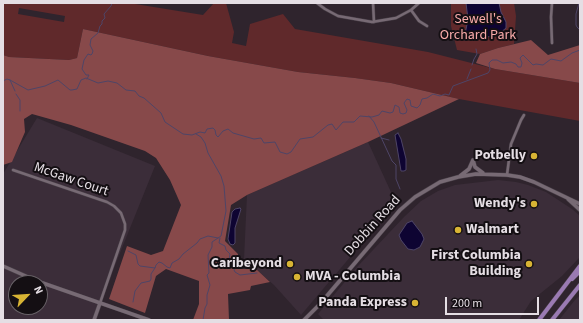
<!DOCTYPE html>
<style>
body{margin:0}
#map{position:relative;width:583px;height:323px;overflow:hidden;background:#2f242d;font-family:"Source Sans 3",sans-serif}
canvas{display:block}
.frame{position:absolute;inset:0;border:4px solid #e5dee4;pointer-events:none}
.north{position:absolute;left:8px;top:275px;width:40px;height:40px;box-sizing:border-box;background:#140f13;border:1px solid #686267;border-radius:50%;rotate:65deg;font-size:11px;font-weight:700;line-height:16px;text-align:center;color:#e5dee4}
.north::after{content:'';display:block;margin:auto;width:14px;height:18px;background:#d8b434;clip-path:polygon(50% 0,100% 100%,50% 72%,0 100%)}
.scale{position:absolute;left:445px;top:297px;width:94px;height:18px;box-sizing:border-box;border:2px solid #e5dee4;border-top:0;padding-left:5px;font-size:12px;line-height:14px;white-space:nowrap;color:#e5dee4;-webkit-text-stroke:3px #140f13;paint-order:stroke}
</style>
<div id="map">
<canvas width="583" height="323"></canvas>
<div class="frame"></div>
<div class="north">N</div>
<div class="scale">200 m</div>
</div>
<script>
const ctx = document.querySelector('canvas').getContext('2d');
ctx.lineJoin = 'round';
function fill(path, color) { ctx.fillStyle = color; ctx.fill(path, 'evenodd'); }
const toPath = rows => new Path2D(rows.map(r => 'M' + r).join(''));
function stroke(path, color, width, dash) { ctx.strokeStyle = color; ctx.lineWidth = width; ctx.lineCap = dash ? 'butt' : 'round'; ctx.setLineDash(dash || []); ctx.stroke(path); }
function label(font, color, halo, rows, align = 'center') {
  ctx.font = font + ' "Source Sans 3",sans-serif'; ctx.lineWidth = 4; ctx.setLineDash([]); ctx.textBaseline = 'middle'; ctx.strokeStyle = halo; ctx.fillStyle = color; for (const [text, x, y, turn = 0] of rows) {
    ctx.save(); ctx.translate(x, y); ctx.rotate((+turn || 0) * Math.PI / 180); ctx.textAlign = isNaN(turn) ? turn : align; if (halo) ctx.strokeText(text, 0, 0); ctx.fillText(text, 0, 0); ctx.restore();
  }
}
fill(toPath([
 [37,118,155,166,93,320,3,320,3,174],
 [16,283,40,283,40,307,16,307],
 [368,142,396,203,301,315,274,285,244,259,247,195],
 [498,180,516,182,528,185,546,192,572,209,580,216,579,258,562,276,531,301,519,320,324,320,318,314,358,266,404,217,421,201,438,191,455,185],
 [580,295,580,320,559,320,575,300]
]), '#3b2d39');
fill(toPath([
 [3,3,129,3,203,15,214,3,226,3,234,32,232,43,246,46,250,24,283,14,295,29,428,52,495,69,580,83,580,121,459,99,391,83,355,78,298,72,208,56,83,29,77,58,69,60,9,57,3,55],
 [19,8,65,16,64,22,18,14],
 [451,3,514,3,516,16,514,44,498,48,480,54,457,50,451,26]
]), '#60292b');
fill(toPath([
 [83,29,208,56,298,72,355,78,391,83,459,99,368,142,247,195,231,205,225,241,238,254,239,269,256,269,270,282,251,286,250,290,228,294,229,320,193,320,199,304,199,281,166,269,156,276,145,313,109,299,127,246,151,255,163,251,181,205,170,180,156,158,145,151,71,125,32,114,24,119,25,132,12,162,3,165,3,55,9,57,69,60,77,58],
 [531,40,548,55,580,45,580,83,495,69,476,63,480,54,498,48]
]), '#87494a');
const water = toPath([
 [466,3,499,3,501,12,506,22,506,28,499,34,493,36,464,40,468,19,466,3],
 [398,133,401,139,406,159,406,170,404,171,401,171,395,135,398,133],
 [240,208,241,209,235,228,235,243,233,245,230,244,228,239,232,212,235,209,240,208],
 [412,221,422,234,424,239,420,247,414,250,408,249,401,240,399,235,407,223,412,221]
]);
fill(water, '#0e0432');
stroke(water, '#4e4567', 1);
stroke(toPath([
 [579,3,576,14,576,25,577,27,580,30],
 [472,65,474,59,477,54,476,49],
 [87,79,89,75,86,75,82,69,84,60,88,54,91,55,92,54,93,51,90,45,91,39,98,33,100,26,102,24,102,21,105,18,104,14,111,6,112,3],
 [467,79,471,69],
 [10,80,15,91],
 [3,81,7,79,10,80,28,90,45,86,58,80,70,90,72,90,77,89,81,80,86,78,98,83,108,81,117,83,126,90,135,91,139,96,144,98,161,113,165,122,183,134,192,135,200,132,205,133,207,129,213,128,215,130,216,135,218,137,223,131,228,129,233,133,254,139,261,138,264,143,275,142,280,152,287,154,291,152,300,139,313,137,328,125,332,124,336,130,343,122,354,122,360,116,372,117,379,115,382,111,390,113,393,112,395,105,399,107,400,113,403,114,406,113,407,110,404,103,407,99,410,100,411,106,417,108,420,105,422,99,427,98,433,94,440,96,445,94,449,95,453,86,488,73,490,70,489,63,492,60,497,60,503,63,511,62,516,64,518,67,521,67,522,63,520,58,523,55,533,65,536,64,543,65,551,59,561,61,572,53,580,50],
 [16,94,20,100,20,111],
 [369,116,374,122,392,161,396,165,396,179,400,189],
 [196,134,201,137,205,143,208,153,221,176,224,186,226,211,221,236,212,242,212,247,208,255,209,273,207,275,210,285,207,295,207,304,205,308,203,320],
 [381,138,389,140],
 [220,238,219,243,225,246,226,250,230,254,229,260,235,268,234,270,235,272,240,275,257,273],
 [128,251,136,255,138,264,140,266,155,268,156,265,159,262,162,263,167,267,170,268,172,263,179,259,183,254,197,243,200,239,208,236,218,238],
 [133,302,135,291,141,283,150,281,151,279,151,274,155,268]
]), '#4e4567', 1);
const street = toPath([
 [317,3,325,9,338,16,372,22,396,18,411,10,419,3],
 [373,3,374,22],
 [411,10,419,21,427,26],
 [552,43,551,17,552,3],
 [13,170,107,202,114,206,121,213,125,224,125,230,100,303],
 [507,175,511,144,521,120,524,115]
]);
const secondary = toPath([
 [473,160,475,167,483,173],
 [460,176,469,169,473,160],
 [568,199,580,210],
 [3,266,37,281,149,320],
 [94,320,100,303],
 [304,320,320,304,400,210,415,197,440,182,458,177,476,174,507,175,520,177,534,182,580,204]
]);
const primary = toPath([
 [572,279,580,271],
 [539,320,580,266],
 [552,320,580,285]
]);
stroke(street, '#483f47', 3.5);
stroke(secondary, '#483f47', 4.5);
stroke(primary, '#483f47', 5);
stroke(street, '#776a74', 2.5);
stroke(secondary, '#776a74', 3.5);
stroke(primary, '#9a7ab2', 4);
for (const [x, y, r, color] of [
 [534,156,4,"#d8b434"],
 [534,204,4,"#d8b434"],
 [458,230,4,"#d8b434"],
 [290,264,4,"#d8b434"],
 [529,264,4,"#d8b434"],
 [297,277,4,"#d8b434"],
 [415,303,4,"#d8b434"]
]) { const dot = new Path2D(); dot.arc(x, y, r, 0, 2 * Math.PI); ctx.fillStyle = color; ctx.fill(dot); stroke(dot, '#140f13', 1.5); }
label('14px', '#f8aaa9', '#140f13', [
 ["Sewell's",478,20],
 ["Orchard Park",478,36]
]);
label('bold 14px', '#e5dee4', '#140f13', [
 ["Potbelly",526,156],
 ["Wendy's",526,204],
 ["Walmart",466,230,"left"],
 ["First Columbia",521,256],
 ["Building",521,272],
 ["Caribeyond",282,264],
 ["MVA - Columbia",305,277,"left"],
 ["Panda Express",407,303]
], 'right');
label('14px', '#e5dee4', '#140f13', [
 ["McGaw Court",71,180,19],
 ["Dobbin Road",373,226,-48]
]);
</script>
